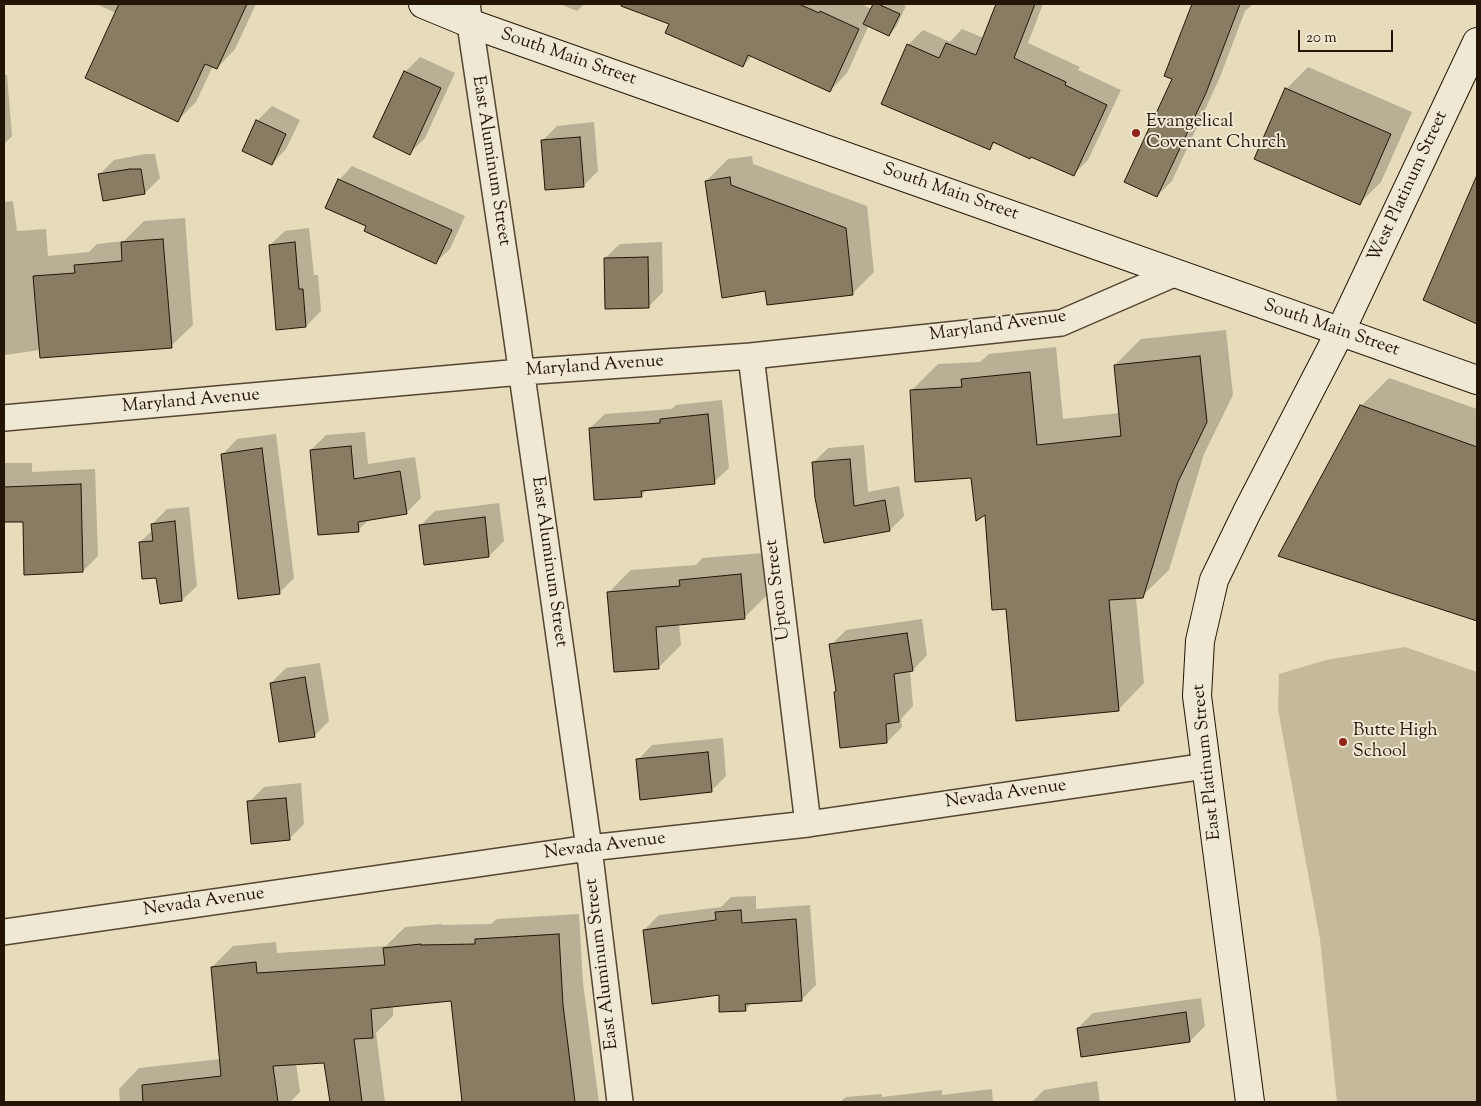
<!DOCTYPE html>
<style>
body{margin:0}
#map{position:relative;width:1481px;height:1106px;overflow:hidden;background:#e6dbba;font-family:"Sorts Mill Goudy",serif}
canvas{display:block}
.frame{position:absolute;inset:0;border:5px solid #231505;pointer-events:none}
.scale{position:absolute;left:1298px;top:30px;width:95px;height:22px;box-sizing:border-box;border:2px solid #231505;border-top:0;padding-left:6px;font-size:15px;line-height:18px;white-space:nowrap;color:#231505;-webkit-text-stroke:4px #efe8d2;paint-order:stroke}
</style>
<div id="map">
<canvas width="1481" height="1106"></canvas>
<div class="frame"></div>
<div class="scale">20 m</div>
</div>
<script>
const ctx = document.querySelector('canvas').getContext('2d');
ctx.lineJoin = 'round';
function fill(path, color) { ctx.fillStyle = color; ctx.fill(path, 'evenodd'); }
const toPath = rows => new Path2D(rows.map(r => 'M' + r).join(''));
function stroke(path, color, width, dash) { ctx.strokeStyle = color; ctx.lineWidth = width; ctx.lineCap = dash ? 'butt' : 'round'; ctx.setLineDash(dash || []); ctx.stroke(path); }
function label(font, color, halo, rows, align = 'center') {
  ctx.font = font + ' "Sorts Mill Goudy",serif'; ctx.lineWidth = 4; ctx.setLineDash([]); ctx.textBaseline = 'middle'; ctx.strokeStyle = halo; ctx.fillStyle = color; for (const [text, x, y, turn = 0] of rows) {
    ctx.save(); ctx.translate(x, y); ctx.rotate((+turn || 0) * Math.PI / 180); ctx.textAlign = isNaN(turn) ? turn : align; if (halo) ctx.strokeText(text, 0, 0); ctx.fillText(text, 0, 0); ctx.restore();
  }
}
fill(toPath([
 [1405,647,1477,672,1477,1102,1337,1102,1320,939,1278,709,1279,674,1326,660]
]), '#c5b99b');
fill(toPath([
 [96,4,256,4,235,49,217,68,213,66,196,102,178,120,116,13],
 [560,4,584,4,577,11],
 [620,4,861,4,872,9,874,4,900,4,906,6,896,27,889,35,869,25,847,73,830,91,752,56,742,66,670,24],
 [997,4,1043,4,1028,43,1080,67,1078,70,1121,90,1088,160,1073,175,1032,155,996,142,989,148,908,45,923,30,950,42,962,29,984,38],
 [1194,4,1253,4,1245,11,1220,77,1172,181,1157,196,1174,79,1166,76],
 [420,57,455,73,425,138,410,153,405,72],
 [1308,67,1412,112,1381,182,1359,204,1286,89],
 [4,75,7,75,12,136,4,144],
 [272,106,300,120,286,149,272,164,257,121],
 [594,122,598,171,583,186,542,141,557,126],
 [146,154,155,154,160,178,145,193,99,175,114,160],
 [752,156,753,164,867,206,874,272,852,294,767,290,706,181,728,159],
 [352,166,465,216,450,249,436,262,368,226,339,180],
 [1477,196,1477,323,1424,300,1464,209],
 [13,201,17,231,46,229,48,256,89,252,97,244,124,241,144,221,185,218,193,325,171,346,40,350,4,355,4,202],
 [309,228,314,275,318,275,321,311,306,326,270,245,285,231],
 [662,242,663,292,649,306,605,258,620,244],
 [1226,330,1233,395,1204,454,1169,570,1142,596,1136,598,1144,683,1118,710,1008,607,986,513,972,477,912,390,938,364,980,362,989,354,1056,347,1063,419,1120,413,1115,365,1141,339],
 [1389,378,1477,409,1477,620,1280,556,1361,406],
 [722,400,729,468,714,482,648,489,641,496,590,428,605,414,672,409,676,405],
 [365,432,368,464,415,457,421,498,407,512,370,519,358,530,311,450,326,435],
 [276,434,294,578,279,593,223,454,237,439],
 [864,445,868,492,899,486,904,516,890,530,825,542,813,463,828,448],
 [4,463,32,463,32,472,95,469,98,556,83,571,24,521,4,521],
 [499,503,504,541,489,556,421,525,435,511],
 [189,507,197,586,182,600,157,577,140,542,153,530,152,524,167,509],
 [763,553,766,596,744,618,679,624,681,645,659,667,609,592,631,570,696,565,702,558],
 [922,619,927,655,913,670,910,671,913,706,901,719,902,727,887,742,837,690,831,645,846,630],
 [320,663,329,721,314,736,271,683,286,668],
 [723,738,726,776,711,791,638,760,652,745],
 [301,783,304,824,289,839,249,802,264,787],
 [756,896,756,909,810,905,816,985,801,1000,752,1003,745,1010,720,994,644,930,659,915,721,907,731,897],
 [579,914,583,983,599,1102,547,1102,545,1074,452,999,393,1005,393,1016,376,1033,385,1102,331,1102,325,1061,296,1063,300,1092,290,1102,120,1102,119,1089,139,1068,221,1059,212,967,233,946,276,942,277,953,386,946,405,927,441,924,442,925,491,924,497,919],
 [1201,998,1205,1026,1190,1041,1082,1056,1078,1028,1093,1013],
 [1097,1081,1100,1102,1032,1102,1044,1090],
 [992,1089,993,1102,840,1102,846,1097,882,1094,882,1097,942,1090,942,1095]
]), '#0003');
const building = toPath([
 [119,4,247,4,217,69,205,64,178,122,85,78,119,4],
 [621,4,799,4,819,13,820,11,859,29,830,92,748,55,743,67,665,33,669,24,621,6,621,4],
 [873,4,878,4,900,14,889,36,863,24,873,4],
 [996,4,1035,4,1014,58,1066,82,1065,85,1107,105,1074,176,1031,157,1030,159,993,142,990,150,881,104,907,44,939,58,946,43,976,55,996,4],
 [1192,4,1240,4,1206,93,1157,197,1124,182,1172,79,1164,76,1192,4],
 [404,71,441,88,410,155,373,137,404,71],
 [1285,88,1391,134,1360,205,1254,159,1285,88],
 [256,120,286,134,272,165,242,151,256,120],
 [580,137,584,187,545,190,541,140,580,137],
 [130,169,141,169,145,194,103,201,98,174,130,169],
 [1477,175,1477,324,1423,300,1477,175],
 [730,177,731,185,846,228,853,295,767,305,765,291,722,298,705,181,730,177],
 [338,179,452,230,436,264,364,231,366,226,325,208,338,179],
 [163,239,172,348,40,358,33,276,75,273,74,265,122,261,121,242,163,239],
 [295,242,299,289,303,289,306,327,276,330,269,245,295,242],
 [648,257,649,308,605,309,604,258,648,257],
 [1200,356,1207,422,1178,482,1143,598,1109,600,1119,711,1016,721,1006,609,992,610,985,515,976,521,971,478,915,482,910,390,962,387,961,379,1030,372,1037,445,1121,436,1114,365,1200,356],
 [1360,405,1477,447,1477,621,1278,556,1360,405],
 [708,414,715,484,641,491,642,497,594,500,589,428,660,423,660,419,708,414],
 [351,446,354,479,400,471,407,514,358,522,359,532,318,535,310,450,351,446],
 [262,448,280,594,238,599,221,454,262,448],
 [850,459,854,506,885,500,890,531,824,543,815,498,812,462,850,459],
 [81,484,83,572,24,575,23,522,4,522,4,487,81,484],
 [485,517,489,557,424,565,419,525,485,517],
 [175,521,182,601,160,604,156,578,142,579,139,542,153,541,151,524,175,521],
 [741,574,745,619,656,627,659,669,614,672,607,592,680,586,679,580,741,574],
 [907,633,913,671,894,674,899,722,886,724,887,743,840,748,834,692,836,691,829,644,907,633],
 [305,677,315,737,279,742,270,683,305,677],
 [708,752,712,792,640,800,636,759,708,752],
 [286,798,290,840,251,844,247,801,286,798],
 [741,910,742,923,796,919,802,1001,745,1004,746,1011,719,1012,719,995,652,1004,643,930,716,920,715,912,741,910],
 [559,934,563,1005,575,1102,462,1102,451,1001,371,1009,373,1038,354,1039,362,1102,330,1102,324,1063,273,1066,278,1102,143,1102,142,1085,221,1076,211,967,256,962,257,973,385,965,383,948,421,944,421,945,475,944,475,939,559,934],
 [1186,1012,1190,1042,1081,1057,1077,1028,1186,1012]
]);
fill(building, '#887c63');
stroke(building, '#231505', 1);
const street = toPath([
 [467,4,513,312,589,848,620,1102],
 [751,356,808,824],
 [4,418,521,372,751,356,1061,323,1176,273],
 [4,932,589,848,808,824,1206,766]
]);
const secondary = toPath([
 [423,4,469,23,1477,380],
 [1250,1102,1197,696,1200,641,1214,580,1247,512,1340,332,1477,42]
]);
stroke(street, '#544632', 28);
stroke(secondary, '#231505', 30);
stroke(street, '#efe8d2', 25);
stroke(secondary, '#efe8d2', 28);
for (const [x, y, r, color] of [
 [1136,133,5,"#8f2418"],
 [1343,742,5,"#8f2418"]
]) { const dot = new Path2D(); dot.arc(x, y, r, 0, 2 * Math.PI); ctx.fillStyle = color; ctx.fill(dot); stroke(dot, '#efe8d2', 2); }
label('18px', '#231505', '#efe8d2', [
 ["South Main Street",568,58,19],
 ["East Aluminum Street",490,161,81],
 ["West Platinum Street",1409,187,-65],
 ["South Main Street",950,193,19],
 ["Maryland Avenue",998,327,-8],
 ["South Main Street",1331,329,19],
 ["Maryland Avenue",595,367,-4],
 ["Maryland Avenue",191,402,-5],
 ["East Aluminum Street",548,562,82],
 ["Upton Street",779,590,-97],
 ["East Platinum Street",1208,762,-96],
 ["Nevada Avenue",1006,795,-8],
 ["Nevada Avenue",605,847,-7],
 ["Nevada Avenue",204,903,-8],
 ["East Aluminum Street",603,964,-97]
]);
label('18px', '#231505', '#efe8d2', [
 ["Evangelical",1146,123],
 ["Covenant Church",1146,144],
 ["Butte High",1353,732],
 ["School",1353,753]
], 'left');
</script>
